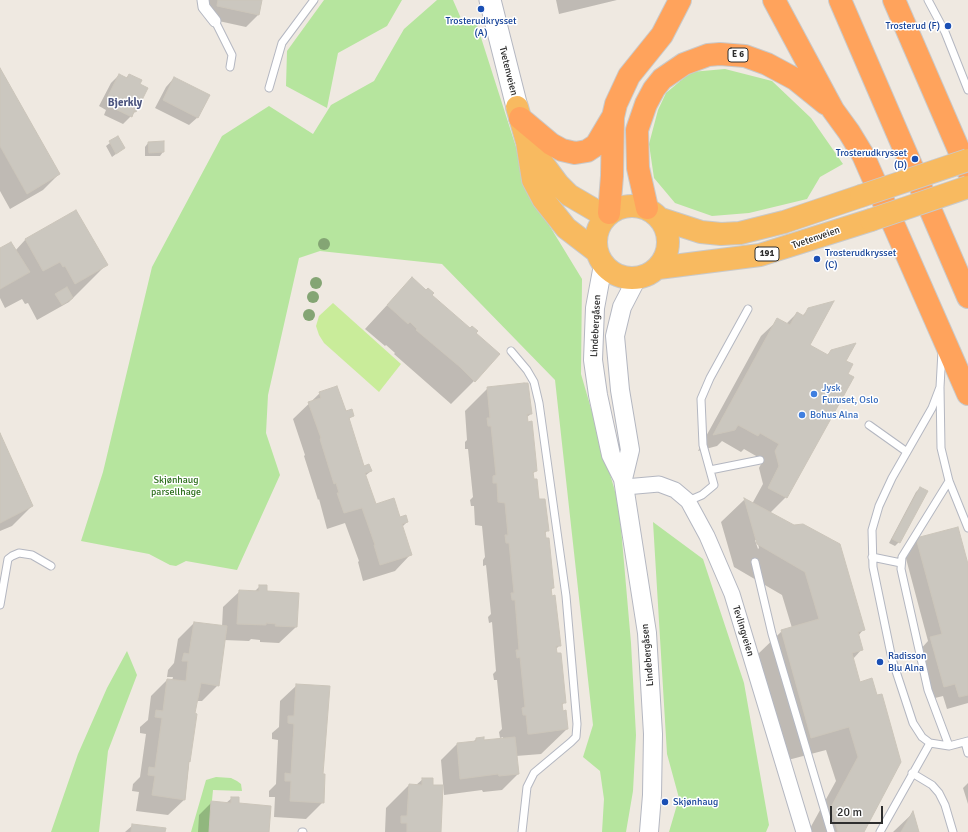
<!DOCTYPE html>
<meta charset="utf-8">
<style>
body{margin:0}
#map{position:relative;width:968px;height:832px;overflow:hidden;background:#efe9e1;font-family:Signika,sans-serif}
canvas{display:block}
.scale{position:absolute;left:830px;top:806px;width:53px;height:18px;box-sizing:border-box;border:2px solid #2e2e2e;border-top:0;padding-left:5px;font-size:12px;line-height:14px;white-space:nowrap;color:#2e2e2e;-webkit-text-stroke:3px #fff;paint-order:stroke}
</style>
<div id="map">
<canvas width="968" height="832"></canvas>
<div class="scale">20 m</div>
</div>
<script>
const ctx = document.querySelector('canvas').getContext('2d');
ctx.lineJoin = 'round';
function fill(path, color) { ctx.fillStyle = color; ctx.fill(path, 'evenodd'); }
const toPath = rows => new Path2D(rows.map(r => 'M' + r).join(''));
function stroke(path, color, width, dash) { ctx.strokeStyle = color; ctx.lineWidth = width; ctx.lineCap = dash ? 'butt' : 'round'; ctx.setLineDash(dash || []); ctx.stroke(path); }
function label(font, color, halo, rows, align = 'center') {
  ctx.font = font + ' Signika,sans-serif'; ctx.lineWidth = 3; ctx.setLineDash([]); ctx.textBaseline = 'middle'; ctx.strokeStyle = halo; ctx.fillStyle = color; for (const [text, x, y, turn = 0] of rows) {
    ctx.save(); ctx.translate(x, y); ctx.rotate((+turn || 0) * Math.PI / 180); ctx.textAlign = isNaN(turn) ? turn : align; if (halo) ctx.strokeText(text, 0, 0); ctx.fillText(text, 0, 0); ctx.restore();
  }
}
fill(toPath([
 [324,0,402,0,387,26,338,53,327,108,286,86,287,51],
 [437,0,453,0,463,23,477,25,532,197,582,279,581,374,619,505,631,643,636,735,633,791,626,832,602,832,604,799,600,771,583,757,593,725,555,380,442,264,320,251,299,258,268,395,266,433,280,475,237,570,186,561,176,566,170,565,149,554,81,541,103,472,152,267,222,136,269,106,313,134,331,105,374,81,404,29],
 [725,69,772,81,811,118,843,164,820,177,807,199,749,213,712,216,675,203,654,178,649,144,658,110,666,93,691,72],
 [653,522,703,559,744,683,769,825,766,832,669,832,679,798,667,754],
 [127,651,137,675,108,751,99,832,51,832,78,754,107,688],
 [216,777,231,778,237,781,241,784,242,791,213,790,209,832,191,832,206,780]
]), '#b6e59e');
fill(toPath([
 [333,303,401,364,379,392,324,343,319,335,316,326,319,316]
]), '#c9ec9a');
fill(toPath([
 [209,0,261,0,258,15,246,27,205,18],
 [556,0,617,0,559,14],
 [0,70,59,174,43,190,10,209,0,191],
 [119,75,126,78,129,75,139,85,147,89,135,112,123,124,104,115,106,110,99,106,111,83],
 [174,78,198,117,189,125,155,108,166,87],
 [118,137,124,148,112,157,106,146],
 [148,143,163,152,160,156,145,156,145,147],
 [76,211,106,265,69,302,37,320,28,303,25,304,22,299,5,308,0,298,0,250,15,251,25,240],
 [412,278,474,333,474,381,451,404,394,354,395,353,386,345,385,346,365,329],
 [809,309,808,345,826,356,831,351,845,361,786,497,770,513,863,630,858,636,862,649,853,659,863,832,808,832,836,781,826,750,788,760,758,654,782,631,792,628,782,595,734,567,721,522,744,500,752,504,763,484,759,468,763,460,744,449,741,452,722,441,717,446,698,451,761,336,778,320,786,324,797,313,802,316],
 [755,540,757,540,759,548,758,549],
 [488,388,531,414,527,417,536,471,532,474,548,530,544,534,553,588,550,591,560,645,556,649,565,702,561,706,567,729,541,754,516,756,518,774,502,790,483,792,482,790,444,795,441,760,457,744,473,742,476,739,483,742,503,740,503,737,500,738,499,732,502,729,497,680,494,680,493,674,496,671,492,622,489,623,488,617,491,614,486,565,483,566,483,560,485,557,482,526,475,525,474,506,471,506,470,500,473,497,468,449,465,449,465,442,467,440,465,411],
 [320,393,353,415,348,420,363,467,371,471,365,476,375,505,407,522,402,527,411,554,395,571,363,581,358,562,359,561,345,523,327,529,319,499,318,500,304,456,305,455,293,419],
 [0,436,32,506,12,526,0,531],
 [920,488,899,542,895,546,889,543,916,492],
 [917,538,968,568,968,703,947,709,943,696,931,699,919,651,928,641,904,551],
 [260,586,296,627,279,643,260,642,260,640,251,639,249,641,224,640,218,685,202,701,196,701,185,799,168,815,136,811,139,792,132,791,133,784,140,777,146,734,140,733,140,727,148,720,151,696,167,680,172,681,173,677,167,677,168,670,174,663,178,639,194,623,222,627,223,607,240,591,254,592],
 [297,685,323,802,306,819,274,817,275,797,269,797,269,791,276,784,278,740,272,739,272,733,279,727,280,701],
 [423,779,439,832,385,832,386,808,409,785,416,785],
 [968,783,968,804,963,788],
 [232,798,238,804,268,832,198,832,199,815,212,802,226,803],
 [913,813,918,832,893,832],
 [133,825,164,832,125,832]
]), '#0003');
const building = toPath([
 [218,0,262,0,259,15,217,6,218,0],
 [0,68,60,174,27,194,0,146,0,68],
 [119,74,127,78,129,74,142,80,140,84,148,88,136,112,134,111,132,117,111,107,114,101,107,98,119,74],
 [174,77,210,95,198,118,163,100,174,77],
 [118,136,125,148,116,154,109,141,118,136],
 [164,141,164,152,149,153,148,142,164,141],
 [76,210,108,265,75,284,65,266,63,267,60,262,43,271,25,239,76,210],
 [11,242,30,272,0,289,0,248,11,242],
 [412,277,426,290,428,288,434,293,432,295,470,328,472,326,478,331,476,333,500,354,475,382,460,367,416,330,417,329,410,322,408,324,387,305,412,277],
 [67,287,73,298,62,305,55,294,67,287],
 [834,301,810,345,828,355,831,350,856,343,846,361,853,364,848,374,854,377,787,498,768,488,779,466,775,451,779,444,760,433,758,436,738,425,735,430,713,435,777,318,790,325,797,312,804,316,808,308,834,301],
 [524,383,528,383,532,414,527,414,528,422,532,421,536,460,537,471,533,472,534,479,537,479,539,499,545,499,549,531,545,531,546,538,549,538,554,588,551,588,552,596,555,595,561,646,556,646,557,653,561,653,566,703,562,703,563,711,566,710,568,729,531,734,528,734,526,715,523,715,522,708,525,707,520,657,517,658,516,650,519,650,515,600,512,600,511,593,514,593,509,543,506,543,505,535,508,535,505,503,498,502,497,483,493,483,493,476,496,475,491,426,488,426,487,418,490,418,487,387,524,383],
 [337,386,346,411,352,409,354,416,349,418,364,466,369,464,372,471,365,473,376,504,394,498,400,517,406,515,408,522,402,524,412,555,380,565,374,545,375,545,362,508,344,513,337,493,339,493,336,483,334,484,320,439,321,438,308,402,321,398,319,392,337,386],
 [0,433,33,506,0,523,0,433],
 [920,487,928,491,900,543,892,539,920,487],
 [744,498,794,525,803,524,840,544,865,630,858,632,863,650,852,653,860,682,872,678,877,695,882,694,901,762,864,832,838,832,831,807,858,757,849,727,811,738,781,630,819,619,805,572,757,544,744,498],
 [958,527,968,564,968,695,959,697,955,684,944,687,930,637,942,634,916,538,958,527],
 [259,585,267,585,267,591,299,593,297,627,275,626,276,624,266,623,266,625,237,624,239,590,259,591,259,585],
 [194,622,227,626,219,686,201,683,195,713,197,714,190,762,189,761,185,800,152,795,155,776,148,775,149,767,155,768,162,718,155,717,156,710,163,711,167,679,186,681,188,661,182,661,184,653,189,654,194,622],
 [296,684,330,686,323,774,325,774,324,803,290,801,291,781,285,781,285,773,291,774,294,724,288,723,288,716,294,716,296,684],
 [484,737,484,740,515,737,519,774,499,776,498,774,460,779,457,743,476,741,476,738,484,737],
 [422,778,433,778,433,785,443,785,441,832,407,832,407,823,401,823,401,816,407,816,409,784,422,785,422,778],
 [231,797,239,797,239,803,271,806,269,832,209,832,211,801,231,803,231,797],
 [913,811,919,832,901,832,913,811],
 [132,824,166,828,165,832,131,832,132,824]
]);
fill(building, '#cbc7bf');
stroke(building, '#cbc5ba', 1);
const service = toPath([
 [928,0,945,32,968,90],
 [215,21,232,55,230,67],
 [269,88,282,43,314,0],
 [511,351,527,370,534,382,539,403,566,596,577,724,576,737,571,742,534,773,527,787,522,832],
 [942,351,940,387,941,448,949,481,968,528],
 [940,387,932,408,892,478,879,506,872,530,873,567,892,659,913,723,922,737,930,743,949,746,968,741],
 [869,425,907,452],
 [710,470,760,460],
 [949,481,902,557,901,569,928,690,949,746],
 [688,501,702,495,714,485,703,445,701,399,710,378,748,309],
 [872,557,901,563],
 [755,562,772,634,831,832],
 [0,605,8,559,12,556,19,553,32,555,51,566],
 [965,742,968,753],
 [912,773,932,785,939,793,945,805,953,832],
 [302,832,303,832],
 [880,832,930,743]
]);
const pedestrian = toPath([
 [203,0,204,7,215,21]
]);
const minor = toPath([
 [625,487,659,484,675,490,688,501,707,536,732,594,804,832]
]);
const tertiary = toPath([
 [603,265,595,308,593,360,598,395,611,455,623,479,647,633,653,734,652,795,649,832],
 [623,479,630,450,620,390,615,336,622,307,637,278]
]);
const secondary = toPath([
 [490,0,517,107]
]);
const trunk = toPath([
 [517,107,527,142,533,180,543,199,566,228,596,251],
 [529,145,558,184,569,195,605,216],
 '596 242a36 36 0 1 1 72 0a36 36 0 1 1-72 0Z',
 [661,219,701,232,721,234,740,233,784,222,861,196],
 [658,268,760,255,871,220]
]);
const motorway = toPath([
 [774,0,833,110,849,132,863,155,968,394],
 [840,0,968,297],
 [894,0,968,171],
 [520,118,551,144,562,150,575,153,587,151,596,145,612,118],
 [647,208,638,168,637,130,646,104,654,89,662,79,684,64,708,55,720,54,745,56,767,64,795,79,826,104],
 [609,213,612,176,613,117,616,104,629,76,662,35,680,0]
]);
stroke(service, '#b4b7c1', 9);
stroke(pedestrian, '#b4b7c1', 13);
stroke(minor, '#b4b7c1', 17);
stroke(tertiary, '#b4b7c1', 20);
stroke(secondary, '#b4b7c1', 23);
stroke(trunk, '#c9c9c9', 24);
stroke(motorway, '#c9c9c9', 24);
stroke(service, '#fff', 7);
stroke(pedestrian, '#fff', 11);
stroke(minor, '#fff', 15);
stroke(tertiary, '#fff', 18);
stroke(secondary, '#fff', 21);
stroke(trunk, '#f8ba60', 22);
stroke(motorway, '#ffa35c', 22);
const trunkBridge = toPath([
 [861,196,968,160],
 [871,220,968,187]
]);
stroke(trunkBridge, '#c9c9c9', 24, []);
stroke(trunkBridge, '#f8ba60', 22);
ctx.fillStyle = '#84a574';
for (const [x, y] of [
 [324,244],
 [316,283],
 [313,297],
 [309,315]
]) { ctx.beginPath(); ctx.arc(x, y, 6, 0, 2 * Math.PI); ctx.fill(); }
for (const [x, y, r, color] of [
 [481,9,4,"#1a4fb4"],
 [948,26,4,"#1a4fb4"],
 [915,159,4,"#1a4fb4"],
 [817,259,4,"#1a4fb4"],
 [814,394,4,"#3f7fe0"],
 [802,415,4,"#3f7fe0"],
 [880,662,4,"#1a4fb4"],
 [665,802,4,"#1a4fb4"]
]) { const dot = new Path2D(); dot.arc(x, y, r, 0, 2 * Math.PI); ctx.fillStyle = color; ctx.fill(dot); stroke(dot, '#fff', 1.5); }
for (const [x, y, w] of [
 [738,55,20],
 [767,254,24]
]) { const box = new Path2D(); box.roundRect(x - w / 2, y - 7, w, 14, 3); ctx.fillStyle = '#fff'; ctx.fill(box); stroke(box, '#2e2e2e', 1); }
label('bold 9px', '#2e2e2e', null, [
 ["E 6",738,55],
 ["191",767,254]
]);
label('10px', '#164399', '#fff', [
 ["Trosterudkrysset",481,21,"center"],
 ["(A)",481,33,"center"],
 ["Trosterud (F)",940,26,"right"],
 ["Trosterudkrysset",907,153,"right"],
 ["(D)",907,165,"right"],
 ["Trosterudkrysset",825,253],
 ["(C)",825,265],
 ["Radisson",888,656],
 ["Blu Alna",888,668],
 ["Skjønhaug",673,802]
], 'left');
label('10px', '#2e2e2e', '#fff', [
 ["Tvetenveien",508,71,76],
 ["Tvetenveien",816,238,-19],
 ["Lindebergåsen",596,326,-87],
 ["Tevlingveien",743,631,73],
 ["Lindebergåsen",648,655,-95]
]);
label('10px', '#366cbe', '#fff', [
 ["Jysk",822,388],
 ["Furuset, Oslo",822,400],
 ["Bohus Alna",810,415]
], 'left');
label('10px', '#2c6e1b', '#fff', [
 ["Skjønhaug",176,480],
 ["parsellhage",176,492]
]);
label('bold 11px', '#4d5680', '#fff', [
 ["Bjerkly",125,103]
]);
</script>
